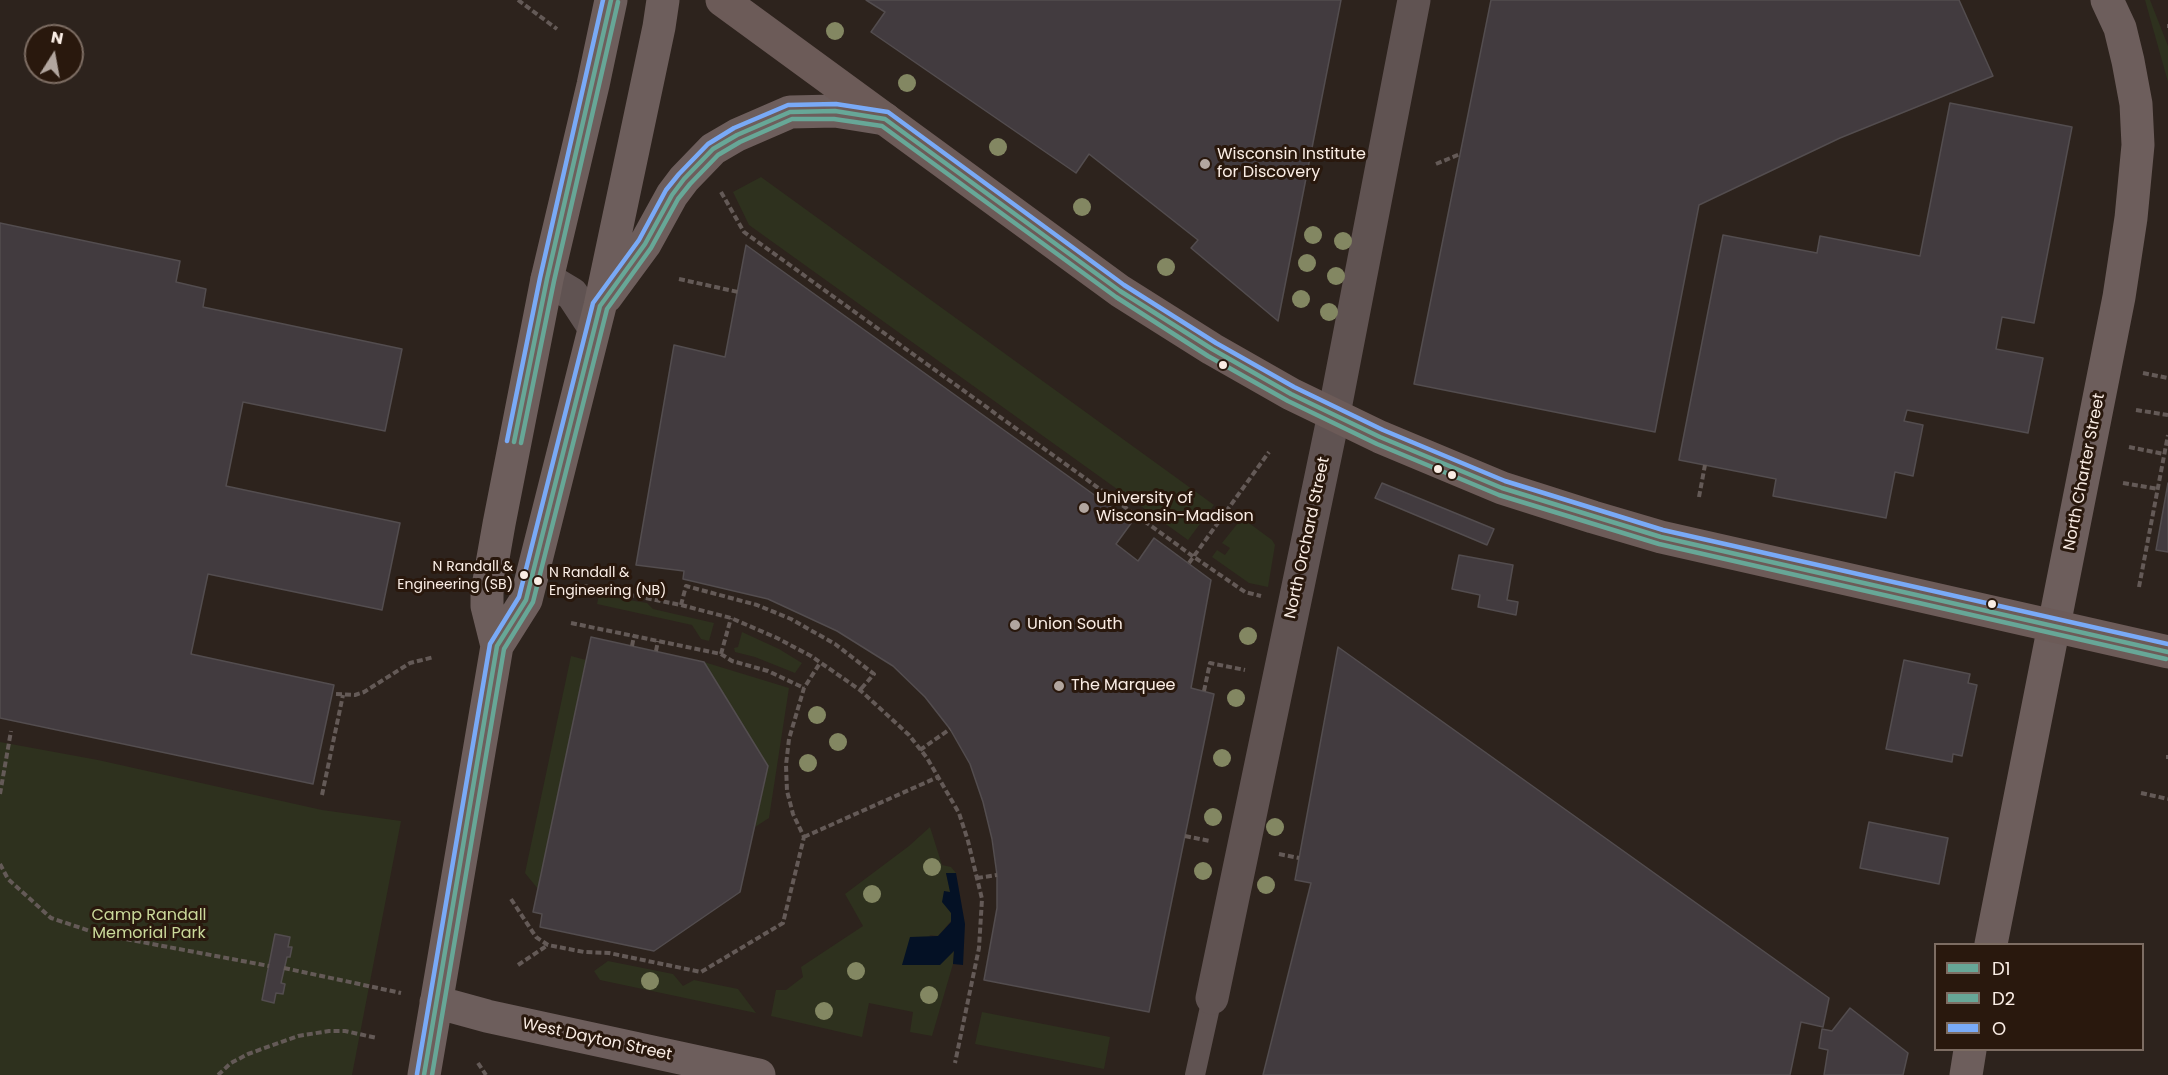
<!DOCTYPE html>
<style>
body{margin:0}
#map{position:relative;width:2168px;height:1075px;overflow:hidden;background:#2d231d;font-family:Poppins,sans-serif}
canvas{display:block}
.legend{position:absolute;left:1934px;top:943px;width:210px;height:108px;box-sizing:border-box;background:#29180d;border:2px solid #7d6d63;margin:0;padding:8px 10px;list-style:none;font-size:18px;color:#faede5}
.legend li{display:flex;align-items:center;gap:12px;height:30px}
.legend b{width:30px;border:2px solid #7d6d63}
.north{position:absolute;left:24px;top:24px;width:60px;height:60px;box-sizing:border-box;background:#29180d;border:2px solid #7d6d63;border-radius:50%;rotate:11deg;font-size:16px;font-weight:700;line-height:24px;text-align:center;color:#faede5}
.north::after{content:'';display:block;margin:auto;width:21px;height:27px;background:#b2a69f;clip-path:polygon(50% 0,100% 100%,50% 72%,0 100%)}
</style>
<div id="map">
<canvas width="2168" height="1075"></canvas>
<ul class="legend">
<li><b style="height:8px;background:#67a797"></b>D1</li>
<li><b style="height:8px;background:#67a797"></b>D2</li>
<li><b style="height:8px;background:#79aaf7"></b>O</li>
</ul>
<div class="north">N</div>
</div>
<script>
const ctx = document.querySelector('canvas').getContext('2d');
ctx.lineJoin = 'round';
function fill(path, color) { ctx.fillStyle = color; ctx.fill(path, 'evenodd'); }
const toPath = rows => new Path2D(rows.map(r => 'M' + r).join(''));
function stroke(path, color, width, dash) { ctx.strokeStyle = color; ctx.lineWidth = width; ctx.lineCap = dash ? 'butt' : 'round'; ctx.setLineDash(dash || []); ctx.stroke(path); }
function label(font, color, halo, rows, align = 'center') {
  ctx.font = font + ' Poppins,sans-serif'; ctx.lineWidth = 6; ctx.setLineDash([]); ctx.textBaseline = 'middle'; ctx.strokeStyle = halo; ctx.fillStyle = color; for (const [text, x, y, turn = 0] of rows) {
    ctx.save(); ctx.translate(x, y); ctx.rotate((+turn || 0) * Math.PI / 180); ctx.textAlign = isNaN(turn) ? turn : align; if (halo) ctx.strokeText(text, 0, 0); ctx.fillText(text, 0, 0); ctx.restore();
  }
}
fill(toPath([
 [2145,0,2150,0,2168,46,2168,82],
 [761,177,1214,505,1188,540,749,225,733,192],
 [1242,518,1272,540,1275,545,1268,587,1249,583,1212,557,1217,550,1225,555,1230,548,1222,543],
 [599,595,647,603,653,609,714,623,709,641,701,639,692,625,597,604],
 [742,632,779,649,802,663,795,673,755,657,735,652,734,648,738,647],
 [571,656,586,660,538,889,525,873],
 [704,662,789,688,769,818,755,827,768,766],
 [0,742,98,760,322,810,401,821,352,1075,0,1075],
 [930,827,942,865,951,867,956,873,946,874,951,892,944,895,951,913,951,921,938,936,929,935,954,950,953,964,932,1036,910,1032,913,1012,869,1003,862,1037,771,1016,776,990,786,990,803,977,801,967,863,926,845,894,909,846],
 [608,961,673,974,683,986,694,980,738,989,756,1013,600,980,594,971],
 [982,1012,1110,1037,1104,1069,975,1044]
]), '#2e311e');
fill(toPath([
 [946,873,956,873,965,924,963,965,953,964,954,951,940,965,902,965,910,937,938,936,951,922,951,913,942,902,944,891,950,892]
]), '#041125');
const building = toPath([
 [866,0,1341,0,1278,321,1191,248,1198,240,1089,154,1076,173,871,32,885,12,866,0],
 [1491,0,1959,0,1993,76,1840,138,1699,205,1655,432,1414,384,1491,0],
 [1950,103,2072,127,2034,323,2002,317,1996,349,2043,358,2028,433,1907,410,1904,421,1923,425,1913,476,1895,472,1886,518,1773,496,1776,479,1679,460,1723,235,1817,253,1820,236,1920,256,1950,103],
 [0,223,180,261,176,282,206,289,203,307,402,349,385,431,243,402,226,486,400,523,382,610,208,574,191,654,334,685,313,784,0,718,0,223],
 [746,245,1132,522,1116,544,1138,561,1154,538,1211,580,1191,688,1214,694,1149,1012,984,980,997,908,997,875,992,839,983,802,970,764,950,729,925,697,893,666,837,631,768,599,683,579,684,571,636,565,674,345,725,357,746,245],
 [1382,483,1494,529,1487,545,1375,498,1382,483],
 [2168,483,2168,552,2156,550,2168,483],
 [1459,555,1513,565,1507,600,1518,602,1516,615,1478,607,1480,595,1452,589,1459,555],
 [591,637,704,662,768,766,740,892,654,951,540,927,542,914,533,912,591,637],
 [1338,647,1829,998,1823,1027,1801,1022,1790,1075,1263,1075,1311,883,1295,880,1338,647],
 [1904,660,1970,674,1968,683,1977,685,1962,756,1953,754,1952,762,1886,749,1904,660],
 [1869,822,1948,838,1939,884,1860,868,1869,822],
 [275,934,290,937,288,947,292,947,290,957,287,957,281,983,285,984,283,994,276,993,274,1003,262,1000,275,934],
 [1850,1008,1908,1053,1903,1075,1824,1075,1828,1050,1819,1048,1822,1029,1832,1031,1850,1008]
]);
fill(building, '#423b3f');
stroke(building, '#534d4f', 1.5);
stroke(toPath([
 [518,0,557,29],
 [2167,26,2168,26],
 [1436,164,1460,154],
 [721,192,744,232,1194,557,1245,592,1261,596],
 [679,279,738,292],
 [2143,373,2168,378],
 [2136,410,2168,415],
 [2129,447,2164,454],
 [2123,483,2158,489],
 [1699,497,1705,465],
 [1189,563,1269,452],
 [584,586,681,605,731,618,777,638,811,656,860,690,909,735,927,758,959,813,968,841,982,899,979,948,955,1063],
 [2139,587,2168,435],
 [681,605,686,586,757,605,791,619,835,644,874,674,860,690],
 [571,623,721,654,732,661,768,671,804,688],
 [632,646,634,636],
 [656,651,658,641],
 [721,654,731,618],
 [1204,691,1210,663,1245,670],
 [336,694,355,695,364,692,410,663,434,657],
 [920,750,950,729],
 [2166,757,2168,757],
 [2141,793,2168,799],
 [0,794,11,731],
 [322,795,343,695],
 [1185,836,1210,841],
 [804,837,938,777],
 [1279,854,1299,858],
 [0,864,8,879,51,918,99,934,269,966],
 [977,878,997,875],
 [511,899,536,937,548,945,584,952,609,953,701,972,783,923,804,837,793,814,787,791,786,765,789,739,804,688,820,663],
 [518,965,548,945],
 [284,968,401,993],
 [478,1063,486,1075],
 [218,1075,231,1063,248,1054,298,1036,329,1031,345,1031,377,1038]
]), '#645a57', 4, [6, 3]);
stroke(toPath([
 [1195,1075,1212,998]
]), '#605352', 20);
stroke(toPath([
 [547,279,572,294,593,326],
 [1212,998,1334,414,1414,0]
]), '#605352', 33);
stroke(toPath([
 [606,297,645,244,672,195,684,179,713,149,737,135,790,112,835,111,885,119],
 [497,646,487,606,487,592,499,524,547,279,593,85,611,0],
 [1991,944,2119,297,2131,218,2138,145,2136,104,2128,61,2120,28,2107,0],
 [436,1002,487,1016,759,1075],
 [424,1075,497,646,526,600,600,306,659,27,663,0],
 [1966,1075,1970,1050]
]), '#6d5e5c', 33);
stroke(toPath([
 [722,0,1120,291,1212,349,1291,394,1380,437,1502,488,1593,517,1661,537,2168,652]
]), '#6c5b58', 33);
stroke(toPath([
 [514,442,547,279,611,0],
 [424,1075,497,646,526,600,600,306,645,244,672,195,684,179,713,149,737,135,790,112,835,111,885,119,1120,291,1212,349,1291,394,1380,437,1502,488,1661,537,2168,652]
]), '#67a797', 4.5);
stroke(toPath([
 [521,443,554,281,618,2],
 [432,1075,504,649,533,602,607,309,651,248,678,199,690,184,718,155,740,142,792,119,834,119,882,126,1116,297,1208,356,1288,401,1377,444,1499,495,1659,544,2166,659]
]), '#67a797', 4.5);
stroke(toPath([
 [507,441,540,278,603,0],
 [417,1074,490,644,519,597,593,303,639,240,666,190,679,174,708,144,734,128,788,105,836,104,888,112,1124,285,1216,343,1294,387,1383,430,1505,481,1663,530,2168,644]
]), '#79aaf7', 4.5);
ctx.fillStyle = '#838762';
for (const [x, y] of [
 [835,31],
 [907,83],
 [998,147],
 [1082,207],
 [1313,235],
 [1343,241],
 [1307,263],
 [1166,267],
 [1336,276],
 [1301,299],
 [1329,312],
 [1248,636],
 [1236,698],
 [817,715],
 [838,742],
 [1222,758],
 [808,763],
 [1213,817],
 [1275,827],
 [932,867],
 [1203,871],
 [1266,885],
 [872,894],
 [856,971],
 [650,981],
 [929,995],
 [824,1011]
]) { ctx.beginPath(); ctx.arc(x, y, 9, 0, 2 * Math.PI); ctx.fill(); }
for (const [x, y, r, color] of [
 [1205,164,6,"#b2a69f"],
 [1223,365,5,"#faede5"],
 [1438,469,5,"#faede5"],
 [1452,475,5,"#faede5"],
 [1084,508,6,"#b2a69f"],
 [524,575,5,"#faede5"],
 [538,581,5,"#faede5"],
 [1992,604,5,"#faede5"],
 [1015,625,6,"#b2a69f"],
 [1059,686,6,"#b2a69f"]
]) { const dot = new Path2D(); dot.arc(x, y, r, 0, 2 * Math.PI); ctx.fillStyle = color; ctx.fill(dot); stroke(dot, '#29180d', 2); }
label('14px', '#faede5', '#29180d', [
 ["N Randall &",513,567],
 ["Engineering (SB)",513,585],
 ["N Randall &",549,573,"left"],
 ["Engineering (NB)",549,591,"left"]
], 'right');
label('16px', '#faede5', '#29180d', [
 ["Wisconsin Institute",1217,155],
 ["for Discovery",1217,173],
 ["University of",1096,499],
 ["Wisconsin-Madison",1096,517],
 ["Union South",1027,625],
 ["The Marquee",1071,686]
], 'left');
label('16px', '#faede5', '#29180d', [
 ["North Charter Street",2085,472,-79],
 ["North Orchard Street",1308,538,-78],
 ["West Dayton Street",597,1040,12]
]);
label('16px', '#cad99a', '#29180d', [
 ["Camp Randall",149,916],
 ["Memorial Park",149,934]
]);
</script>
